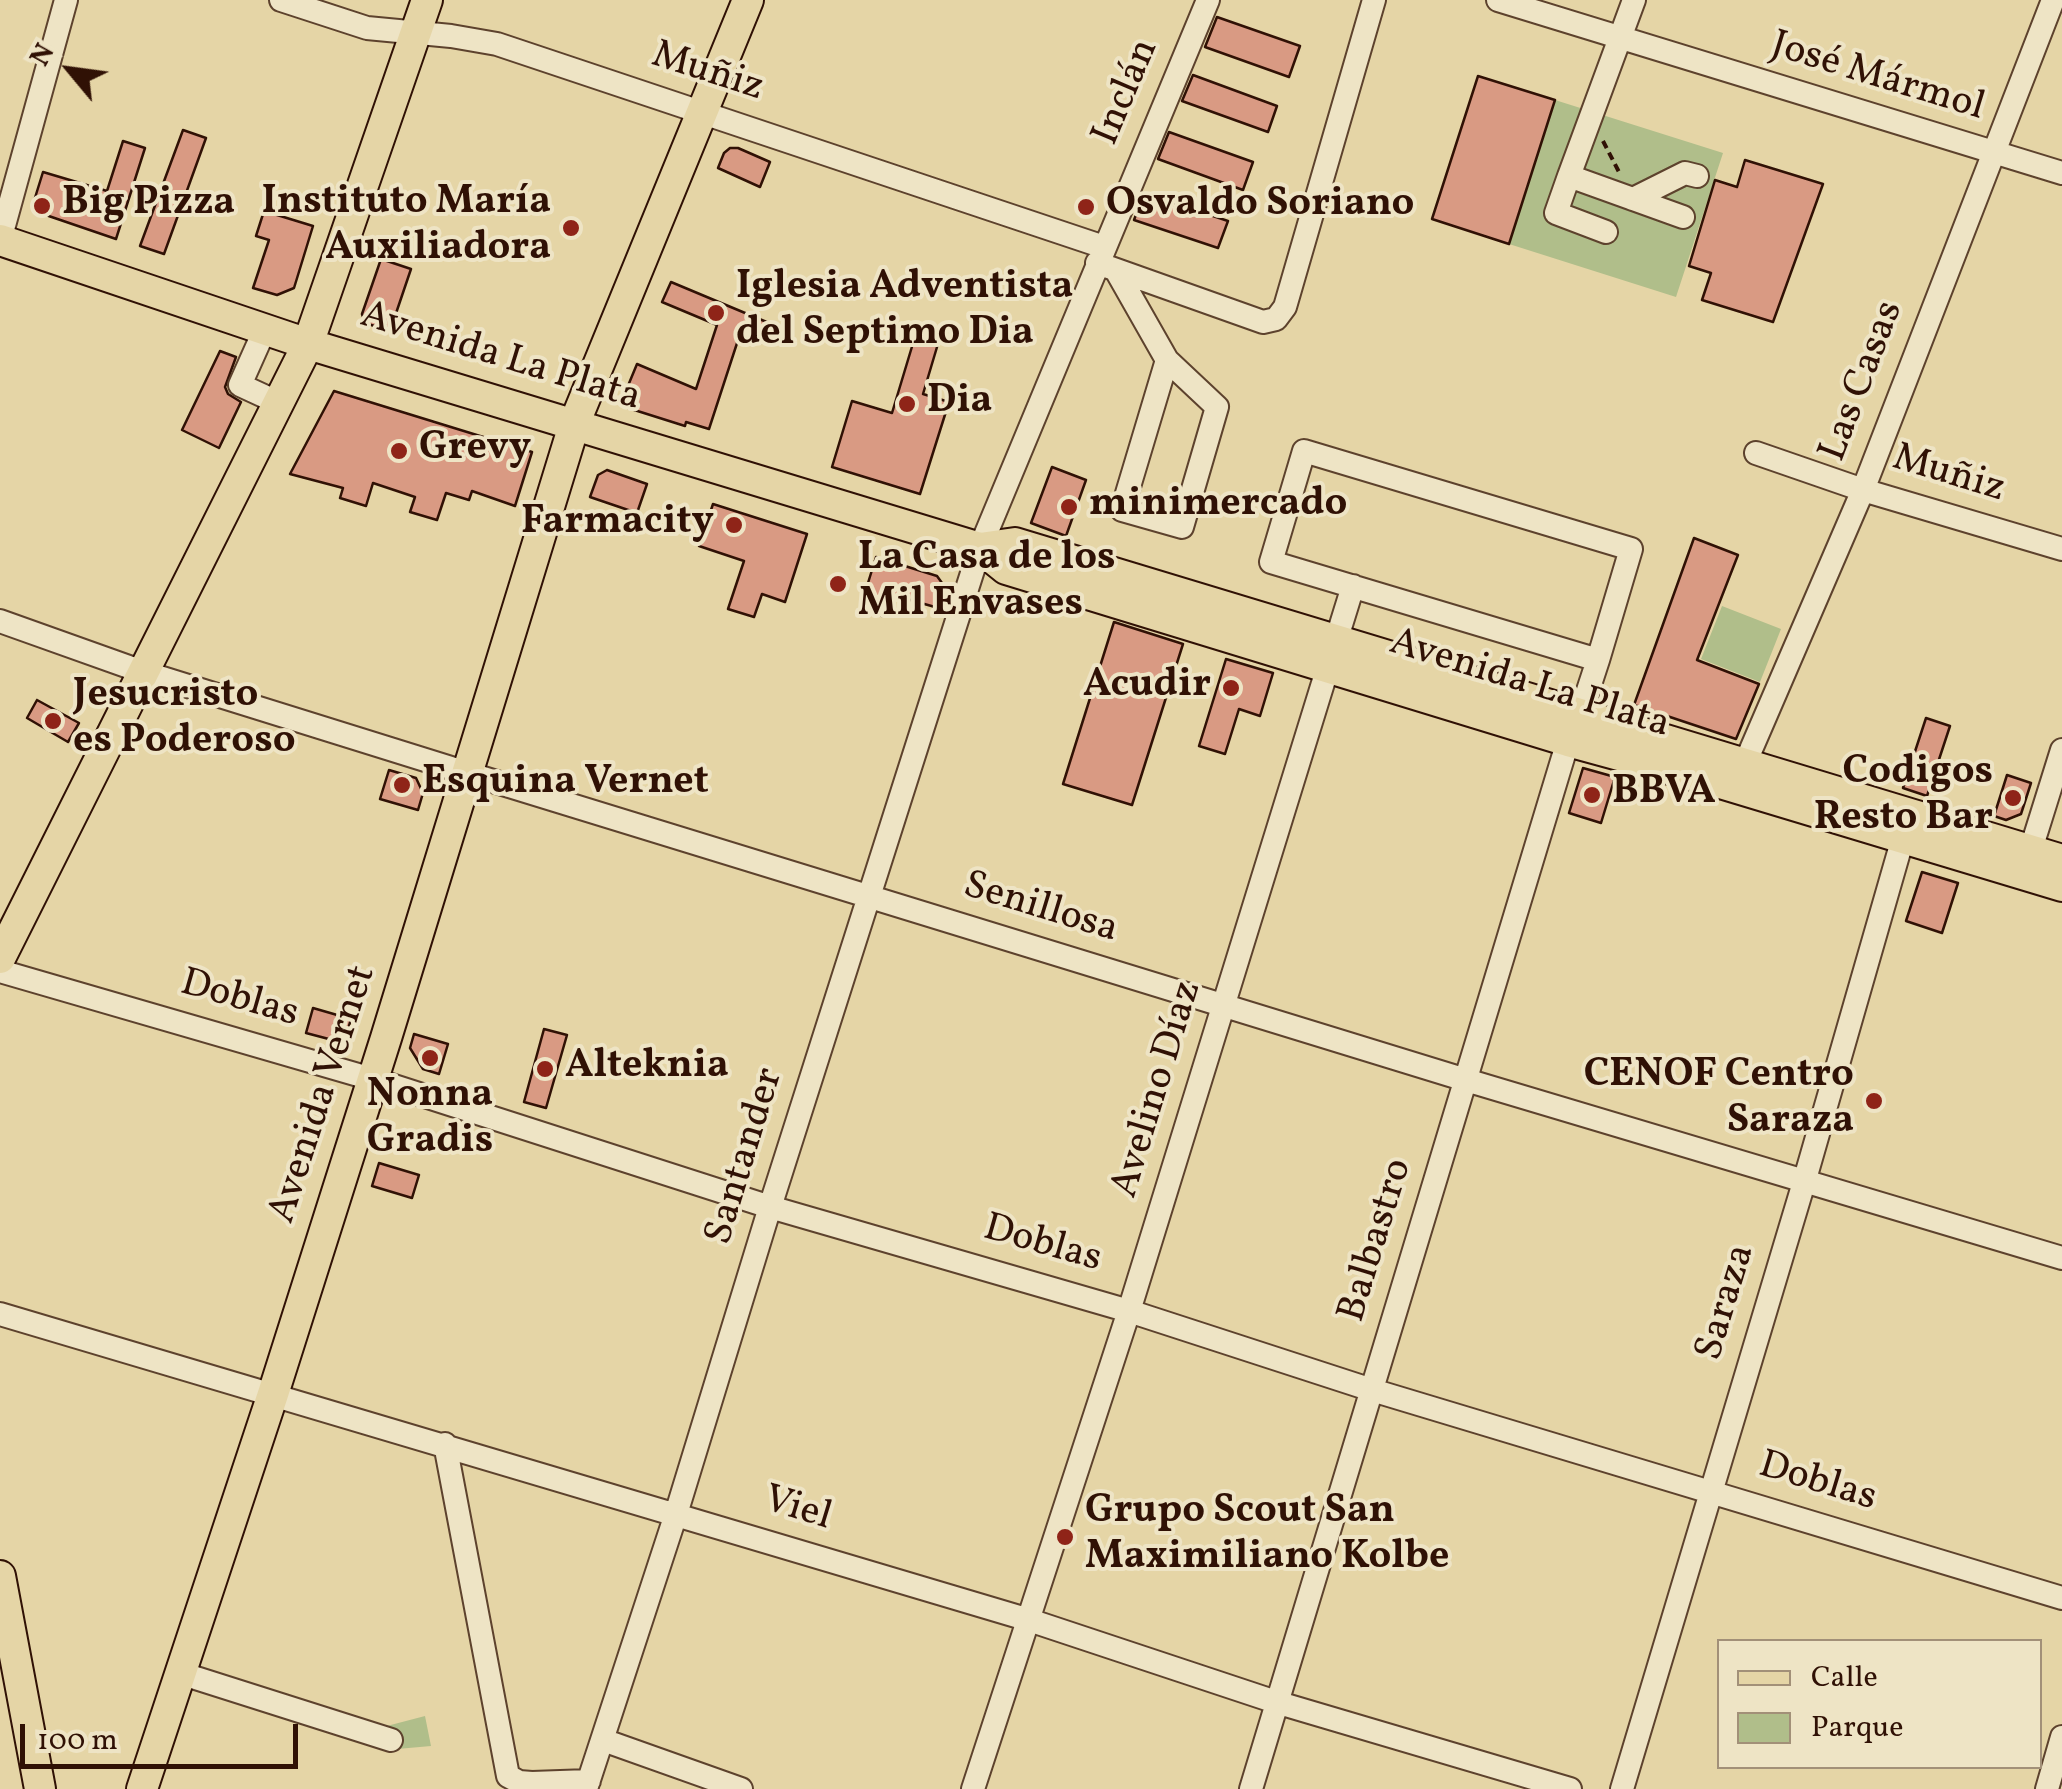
<!DOCTYPE html>
<meta charset="utf-8">
<style>
body{margin:0}
#map{position:relative;width:2062px;height:1789px;overflow:hidden;background:#e5d5a6;font-family:Vollkorn,serif}
canvas{display:block}
.legend{position:absolute;left:1717px;top:1639px;width:325px;height:130px;box-sizing:border-box;background:#eee4c5;border:2px solid #a29078;margin:0;padding:12px 18px;list-style:none;font-size:30px;color:#301105}
.legend li{display:flex;align-items:center;gap:20px;height:50px}
.legend b{width:50px;border:2px solid #a29078}
.north{position:absolute;left:20px;top:20px;width:100px;height:100px;-webkit-text-stroke:8px #eee4c5;paint-order:stroke;rotate:299deg;font-size:28px;font-weight:700;line-height:40px;text-align:center;color:#301105}
.north::after{content:'';display:block;margin:auto;width:35px;height:45px;background:#301105;clip-path:polygon(50% 0,100% 100%,50% 72%,0 100%)}
.scale{position:absolute;left:20px;top:1724px;width:278px;height:45px;box-sizing:border-box;border:5px solid #301105;border-top:0;padding-left:12px;font-size:30px;line-height:35px;white-space:nowrap;color:#301105;-webkit-text-stroke:8px #eee4c5;paint-order:stroke}
</style>
<div id="map">
<canvas width="2062" height="1789"></canvas>
<ul class="legend">
<li><b style="height:12px;background:#e5d5a6"></b>Calle</li>
<li><b style="height:28px;background:#b0be8a"></b>Parque</li>
</ul>
<div class="north">N</div>
<div class="scale">100 m</div>
</div>
<script>
const ctx = document.querySelector('canvas').getContext('2d');
ctx.lineJoin = 'round';
function fill(path, color) { ctx.fillStyle = color; ctx.fill(path, 'evenodd'); }
const toPath = rows => new Path2D(rows.map(r => 'M' + r).join(''));
function stroke(path, color, width, dash) { ctx.strokeStyle = color; ctx.lineWidth = width; ctx.lineCap = dash ? 'butt' : 'round'; ctx.setLineDash(dash || []); ctx.stroke(path); }
function label(font, color, halo, rows, align = 'center') {
  ctx.font = font + ' Vollkorn,serif'; ctx.lineWidth = 8; ctx.setLineDash([]); ctx.textBaseline = 'middle'; ctx.strokeStyle = halo; ctx.fillStyle = color; for (const [text, x, y, turn = 0] of rows) {
    ctx.save(); ctx.translate(x, y); ctx.rotate((+turn || 0) * Math.PI / 180); ctx.textAlign = isNaN(turn) ? turn : align; if (halo) ctx.strokeText(text, 0, 0); ctx.fillText(text, 0, 0); ctx.restore();
  }
}
fill(toPath([
 [1555,100,1723,153,1676,297,1509,244],
 [1722,606,1781,629,1760,682,1701,659],
 [425,1716,431,1746,386,1750,383,1727]
]), '#b0be8a');
const building = toPath([
 [1217,17,1300,46,1289,77,1205,47,1217,17],
 [1193,75,1277,106,1268,132,1182,101,1193,75],
 [1478,76,1555,100,1509,244,1432,219,1478,76],
 [183,130,206,138,164,254,140,246,183,130],
 [1169,132,1253,162,1243,190,1158,159,1169,132],
 [123,141,145,148,116,239,37,212,34,201,43,172,107,191,123,141],
 [730,148,738,148,770,162,760,187,718,168,724,153,730,148],
 [1745,160,1823,184,1773,322,1702,300,1711,273,1689,266,1715,180,1737,187,1745,160],
 [1144,193,1228,221,1218,248,1134,220,1144,193],
 [264,211,313,226,294,288,277,295,253,288,269,240,256,236,264,211],
 [381,259,411,269,390,331,365,323,362,314,381,259],
 [671,282,769,323,761,343,740,334,709,429,686,422,685,426,628,408,625,393,637,364,696,389,717,325,662,302,671,282],
 [917,330,940,337,923,394,949,402,920,494,832,467,852,401,892,413,917,330],
 [220,351,236,357,225,387,228,394,241,402,219,448,182,430,220,351],
 [334,391,532,452,515,506,472,491,469,500,446,493,437,520,410,512,415,497,373,483,366,506,340,498,343,488,290,474,334,391],
 [1052,467,1086,480,1066,536,1031,523,1052,467],
 [607,470,647,484,637,513,590,497,598,475,607,470],
 [713,504,807,534,785,602,762,594,754,617,728,609,744,561,699,546,713,504],
 [1694,538,1738,555,1697,660,1759,684,1736,739,1634,705,1694,538],
 [876,557,937,576,942,583,935,607,889,594,882,616,860,609,876,557],
 [1114,622,1183,644,1132,805,1063,784,1114,622],
 [1226,659,1273,673,1260,716,1239,709,1225,754,1199,746,1226,659],
 [37,700,79,723,68,742,27,718,37,700],
 [1926,718,1950,726,1927,796,1903,788,1926,718],
 [1583,768,1615,777,1601,823,1569,813,1583,768],
 [389,770,416,778,423,793,418,810,380,799,389,770],
 [2007,775,2031,783,2021,814,2006,820,1994,816,2007,775],
 [1922,872,1958,883,1942,933,1906,921,1922,872],
 [313,1008,351,1019,344,1043,306,1033,313,1008],
 [544,1029,567,1035,546,1108,524,1102,544,1029],
 [414,1034,448,1044,439,1074,423,1069,410,1048,414,1034],
 [379,1163,419,1175,412,1198,372,1186,379,1163]
]);
fill(building, '#d99a83');
stroke(building, '#301105', 2.5);
const minor = toPath([
 [281,0,367,28,451,36,497,44,1104,247],
 [1498,0,2062,173],
 [1634,0,1569,176,1683,217],
 [1569,176,1556,213,1606,232],
 [1633,199,1685,173,1697,176],
 [0,240,66,0],
 [1097,263,1263,322,1276,319,1285,307,1374,0],
 [1117,272,1167,360,1217,407,1182,527,1122,510,1167,360],
 [265,329,240,385,279,403],
 [1304,451,1631,549,1598,660,1271,562,1304,451],
 [1756,453,1863,490,2062,549],
 [0,621,143,672,467,773,1466,1080,2062,1258],
 [1740,775,1863,490,2053,0],
 [2027,862,2062,750],
 [0,971,372,1079,770,1207,1129,1311,1372,1390,2062,1598],
 [0,1314,1026,1619,1279,1703,1570,1789],
 [445,1444,508,1776,519,1782,532,1783,589,1781],
 [180,1673,391,1740],
 [603,1740,741,1789],
 [586,1789,676,1514,770,1207,980,548,1208,0],
 [973,1789,1129,1311,1353,586],
 [1251,1789,1568,741,1580,715,1598,660],
 [1622,1789,1805,1179,1907,824],
 [2047,1789,2062,1737]
]);
const major = toPath([
 [0,240,308,344,980,548,1006,569,1568,741,1707,779,2062,886],
 [980,548,1015,543,2062,860],
 [0,958,308,344,427,0],
 [0,1576,40,1789],
 [142,1789,273,1394,386,1038,575,422,748,0]
]);
stroke(minor, '#5d422d', 26);
stroke(major, '#301105', 34);
stroke(toPath([
 [1603,141,1619,172]
]), '#301105', 4, [8, 5]);
stroke(minor, '#eee4c5', 22);
stroke(major, '#e5d5a6', 30);
for (const [x, y, r, color] of [
 [42,206,10,"#8f2418"],
 [1086,207,10,"#8f2418"],
 [571,228,10,"#8f2418"],
 [716,313,10,"#8f2418"],
 [907,404,10,"#8f2418"],
 [399,451,10,"#8f2418"],
 [1069,507,10,"#8f2418"],
 [734,525,10,"#8f2418"],
 [838,584,10,"#8f2418"],
 [1231,688,10,"#8f2418"],
 [53,721,10,"#8f2418"],
 [402,785,10,"#8f2418"],
 [1592,795,10,"#8f2418"],
 [2013,798,10,"#8f2418"],
 [430,1058,10,"#8f2418"],
 [545,1069,10,"#8f2418"],
 [1874,1101,10,"#8f2418"],
 [1065,1537,10,"#8f2418"]
]) { const dot = new Path2D(); dot.arc(x, y, r, 0, 2 * Math.PI); ctx.fillStyle = color; ctx.fill(dot); stroke(dot, '#eee4c5', 4); }
label('40px', '#301105', '#eee4c5', [
 ["Muñiz",707,74,18],
 ["José Mármol",1877,79,17],
 ["Inclán",1128,93,-67],
 ["Avenida La Plata",500,359,17],
 ["Las Casas",1864,382,-69],
 ["Muñiz",1948,476,17],
 ["Avenida La Plata",1529,686,17],
 ["Senillosa",1040,910,17],
 ["Doblas",239,1001,16],
 ["Avelino Díaz",1159,1090,-73],
 ["Avenida Vernet",325,1095,-72],
 ["Santander",747,1157,-73],
 ["Balbastro",1378,1241,-73],
 ["Doblas",1042,1246,16],
 ["Saraza",1728,1303,-73],
 ["Doblas",1817,1484,17],
 ["Viel",797,1511,17]
]);
label('bold 40px', '#301105', '#eee4c5', [
 ["Instituto María",551,205,"right"],
 ["Auxiliadora",551,251,"right"],
 ["Big Pizza",62,206],
 ["Osvaldo Soriano",1106,207],
 ["Iglesia Adventista",736,290],
 ["del Septimo Dia",736,336],
 ["Dia",927,404],
 ["Grevy",419,451],
 ["minimercado",1089,507],
 ["Farmacity",714,525,"right"],
 ["La Casa de los",858,561],
 ["Mil Envases",858,607],
 ["Acudir",1211,688,"right"],
 ["Jesucristo",73,698],
 ["es Poderoso",73,744],
 ["Codigos",1993,775,"right"],
 ["Resto Bar",1993,821,"right"],
 ["Esquina Vernet",422,785],
 ["BBVA",1612,795],
 ["Alteknia",565,1069],
 ["CENOF Centro",1854,1078,"right"],
 ["Saraza",1854,1124,"right"],
 ["Nonna",430,1098,"center"],
 ["Gradis",430,1144,"center"],
 ["Grupo Scout San",1085,1514],
 ["Maximiliano Kolbe",1085,1560]
], 'left');
</script>
